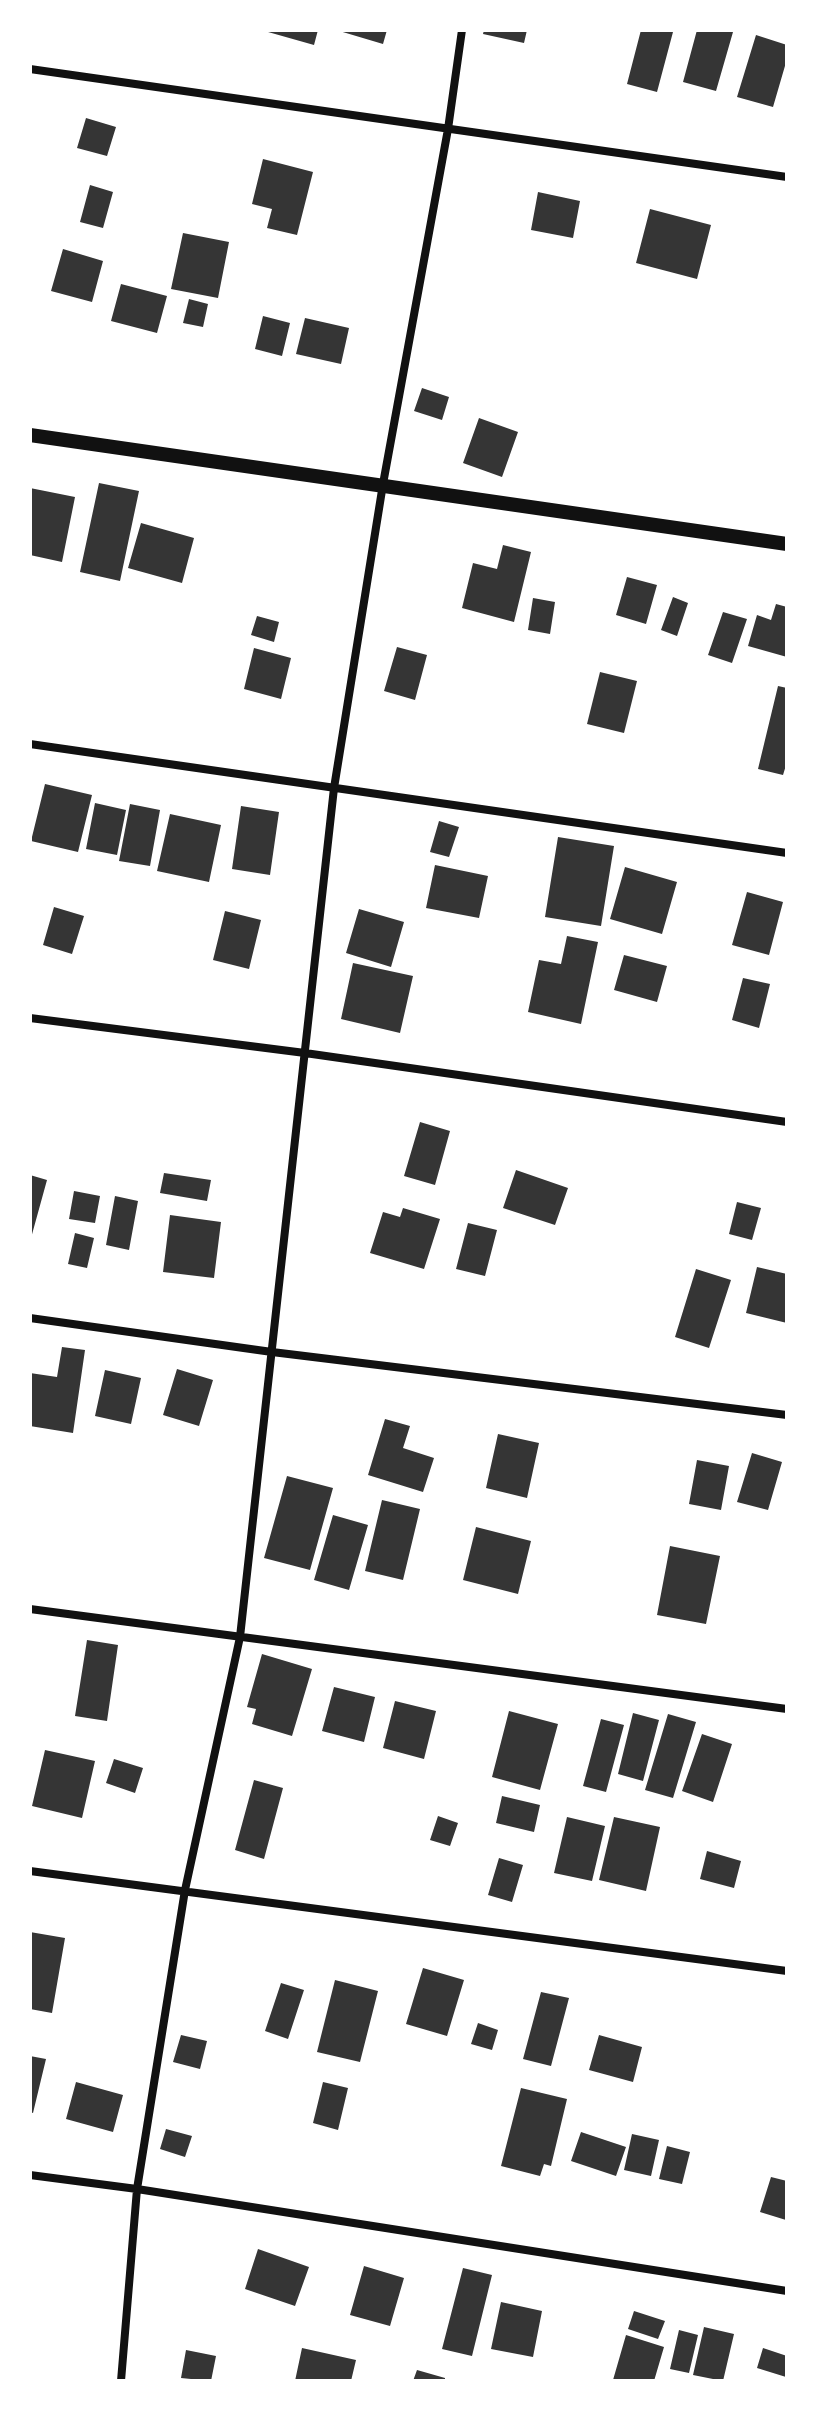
<!DOCTYPE html>
<style>
body{margin:0}
#map{position:relative;width:817px;height:2411px;overflow:hidden;background:#fff;font-family:"Public Sans",sans-serif}
canvas{display:block}
.frame{position:absolute;inset:0;border:32px solid #fff;pointer-events:none}
</style>
<div id="map">
<canvas width="817" height="2411"></canvas>
<div class="frame"></div>
</div>
<script>
const ctx = document.querySelector('canvas').getContext('2d');
ctx.lineJoin = 'round';
function fill(path, color) { ctx.fillStyle = color; ctx.fill(path, 'evenodd'); }
const toPath = rows => new Path2D(rows.map(r => 'M' + r).join(''));
function stroke(path, color, width, dash) { ctx.strokeStyle = color; ctx.lineWidth = width; ctx.lineCap = dash ? 'butt' : 'round'; ctx.setLineDash(dash || []); ctx.stroke(path); }
fill(toPath([
 [261,30,318,30,314,45],
 [336,30,387,30,383,44],
 [484,30,527,30,524,43,483,34],
 [641,30,673,32,657,92,627,84],
 [697,30,733,32,716,91,683,82],
 [756,35,787,45,787,59,773,107,737,97],
 [86,118,116,127,107,156,77,148],
 [263,159,313,172,297,235,267,228,272,209,252,204],
 [90,185,113,192,103,228,80,222],
 [538,192,580,201,573,238,531,230],
 [650,209,711,225,697,279,636,263],
 [183,233,229,242,218,298,171,289],
 [63,249,103,261,92,302,51,291],
 [121,284,167,296,157,333,111,321],
 [189,299,208,304,203,327,183,323],
 [263,316,290,323,282,356,255,349],
 [305,318,349,328,341,364,296,354],
 [422,388,449,397,442,420,414,411],
 [479,418,518,432,502,477,463,463],
 [99,483,139,491,120,581,80,572],
 [30,488,75,497,62,562,30,555],
 [141,523,194,538,182,583,128,568],
 [503,545,531,552,514,622,462,608,473,563,497,569],
 [627,577,657,585,646,624,616,615],
 [673,597,688,603,677,636,661,630],
 [533,598,555,602,550,634,528,630],
 [776,604,787,607,787,657,748,646,757,615,771,620],
 [723,612,747,619,732,663,708,655],
 [257,616,279,622,274,642,251,635],
 [397,647,427,655,415,700,384,691],
 [254,648,291,658,281,699,244,689],
 [600,672,637,681,624,733,587,724],
 [778,686,787,688,787,762,783,775,758,769],
 [45,784,92,795,78,852,31,841],
 [95,803,126,810,117,855,86,849],
 [130,804,160,810,150,866,119,861],
 [241,806,279,812,270,875,232,869],
 [170,814,221,825,209,882,157,871],
 [439,821,459,827,449,857,430,852],
 [558,837,614,846,601,926,545,917],
 [435,865,488,876,479,918,426,908],
 [625,867,677,882,662,934,610,919],
 [747,892,783,902,769,955,732,945],
 [54,907,84,916,72,954,43,945],
 [359,909,404,922,391,967,346,953],
 [225,911,261,920,249,969,213,960],
 [567,936,598,942,581,1024,528,1012,539,960,561,964],
 [624,955,667,966,657,1002,614,990],
 [353,963,413,976,400,1033,341,1019],
 [743,978,770,984,759,1028,732,1020],
 [420,1122,450,1131,435,1185,404,1176],
 [516,1170,568,1188,555,1225,503,1208],
 [164,1173,211,1180,207,1201,160,1193],
 [30,1175,47,1180,31,1238,30,1238],
 [74,1191,100,1196,95,1223,69,1219],
 [115,1196,138,1201,129,1250,106,1245],
 [737,1202,761,1208,752,1240,729,1234],
 [403,1208,440,1219,424,1269,370,1253,383,1212,400,1217],
 [170,1215,221,1222,214,1278,163,1272],
 [468,1223,497,1230,485,1276,456,1269],
 [75,1233,94,1238,87,1268,68,1264],
 [757,1267,787,1274,787,1323,746,1313],
 [696,1269,731,1280,709,1348,675,1337],
 [62,1347,85,1350,73,1433,30,1426,30,1373,57,1377],
 [177,1369,213,1380,199,1426,163,1415],
 [105,1370,141,1378,131,1424,95,1416],
 [385,1419,410,1426,403,1448,434,1458,423,1492,368,1475],
 [498,1434,539,1443,527,1498,486,1488],
 [752,1453,782,1462,768,1510,737,1502],
 [697,1460,729,1466,721,1510,689,1504],
 [287,1476,333,1488,310,1570,264,1558],
 [382,1500,420,1509,403,1580,365,1571],
 [333,1515,368,1525,349,1590,314,1580],
 [476,1527,531,1541,518,1594,463,1580],
 [670,1546,720,1556,706,1624,657,1615],
 [87,1640,118,1645,107,1721,75,1716],
 [262,1654,312,1669,292,1736,252,1724,256,1709,247,1707],
 [334,1687,375,1697,364,1742,322,1731],
 [395,1701,436,1711,424,1759,383,1748],
 [509,1711,558,1724,540,1790,492,1777],
 [633,1713,659,1720,643,1781,618,1774],
 [668,1714,696,1722,673,1798,645,1790],
 [601,1719,624,1725,606,1792,583,1786],
 [702,1734,732,1744,713,1802,682,1791],
 [45,1750,95,1761,82,1818,32,1806],
 [114,1759,143,1768,135,1793,106,1783],
 [254,1780,283,1788,264,1859,235,1850],
 [502,1796,540,1805,534,1832,496,1823],
 [438,1816,458,1823,450,1846,430,1840],
 [567,1817,605,1826,592,1881,554,1873],
 [614,1817,660,1827,646,1891,599,1880],
 [707,1851,741,1861,734,1888,700,1879],
 [499,1858,523,1865,512,1902,488,1895],
 [30,1932,65,1938,52,2013,30,2009],
 [423,1968,464,1980,447,2036,406,2024],
 [335,1980,378,1991,360,2062,317,2052],
 [281,1983,304,1990,288,2039,265,2031],
 [541,1992,569,1998,551,2066,523,2059],
 [478,2023,498,2030,492,2050,471,2044],
 [181,2035,207,2041,200,2069,173,2062],
 [599,2035,642,2047,633,2082,589,2070],
 [30,2056,46,2059,33,2113,30,2112],
 [76,2082,123,2095,113,2132,66,2119],
 [323,2082,348,2088,338,2130,313,2123],
 [521,2088,567,2099,551,2166,544,2164,540,2176,501,2166],
 [166,2129,192,2136,185,2157,160,2149],
 [581,2132,626,2147,616,2176,571,2161],
 [632,2134,659,2140,651,2176,624,2170],
 [667,2146,690,2152,682,2184,659,2179],
 [771,2177,787,2181,786,2220,760,2212],
 [258,2249,309,2267,295,2306,245,2289],
 [364,2266,404,2278,390,2326,350,2315],
 [463,2268,492,2275,472,2356,442,2349],
 [501,2302,542,2311,533,2357,491,2349],
 [634,2311,665,2321,658,2339,628,2329],
 [704,2327,734,2334,723,2381,693,2375],
 [679,2330,698,2335,689,2373,670,2369],
 [626,2335,664,2347,654,2381,613,2380],
 [302,2348,356,2360,351,2381,295,2381],
 [763,2348,787,2356,786,2377,757,2368],
 [186,2350,216,2356,211,2381,181,2378],
 [417,2370,445,2378,445,2381,413,2381]
]), '#353535');
stroke(toPath([
 [30,69,787,177],
 [30,744,787,853],
 [30,1018,305,1053,787,1122],
 [30,1318,272,1352,787,1415],
 [30,1609,787,1709],
 [30,1871,787,1971],
 [30,2175,137,2189,787,2291],
 [121,2381,137,2189,185,1890,240,1637,334,788,383,484,448,129,462,30]
]), '#111', 8);
stroke(toPath([
 [30,435,787,544]
]), '#111', 14);
</script>
